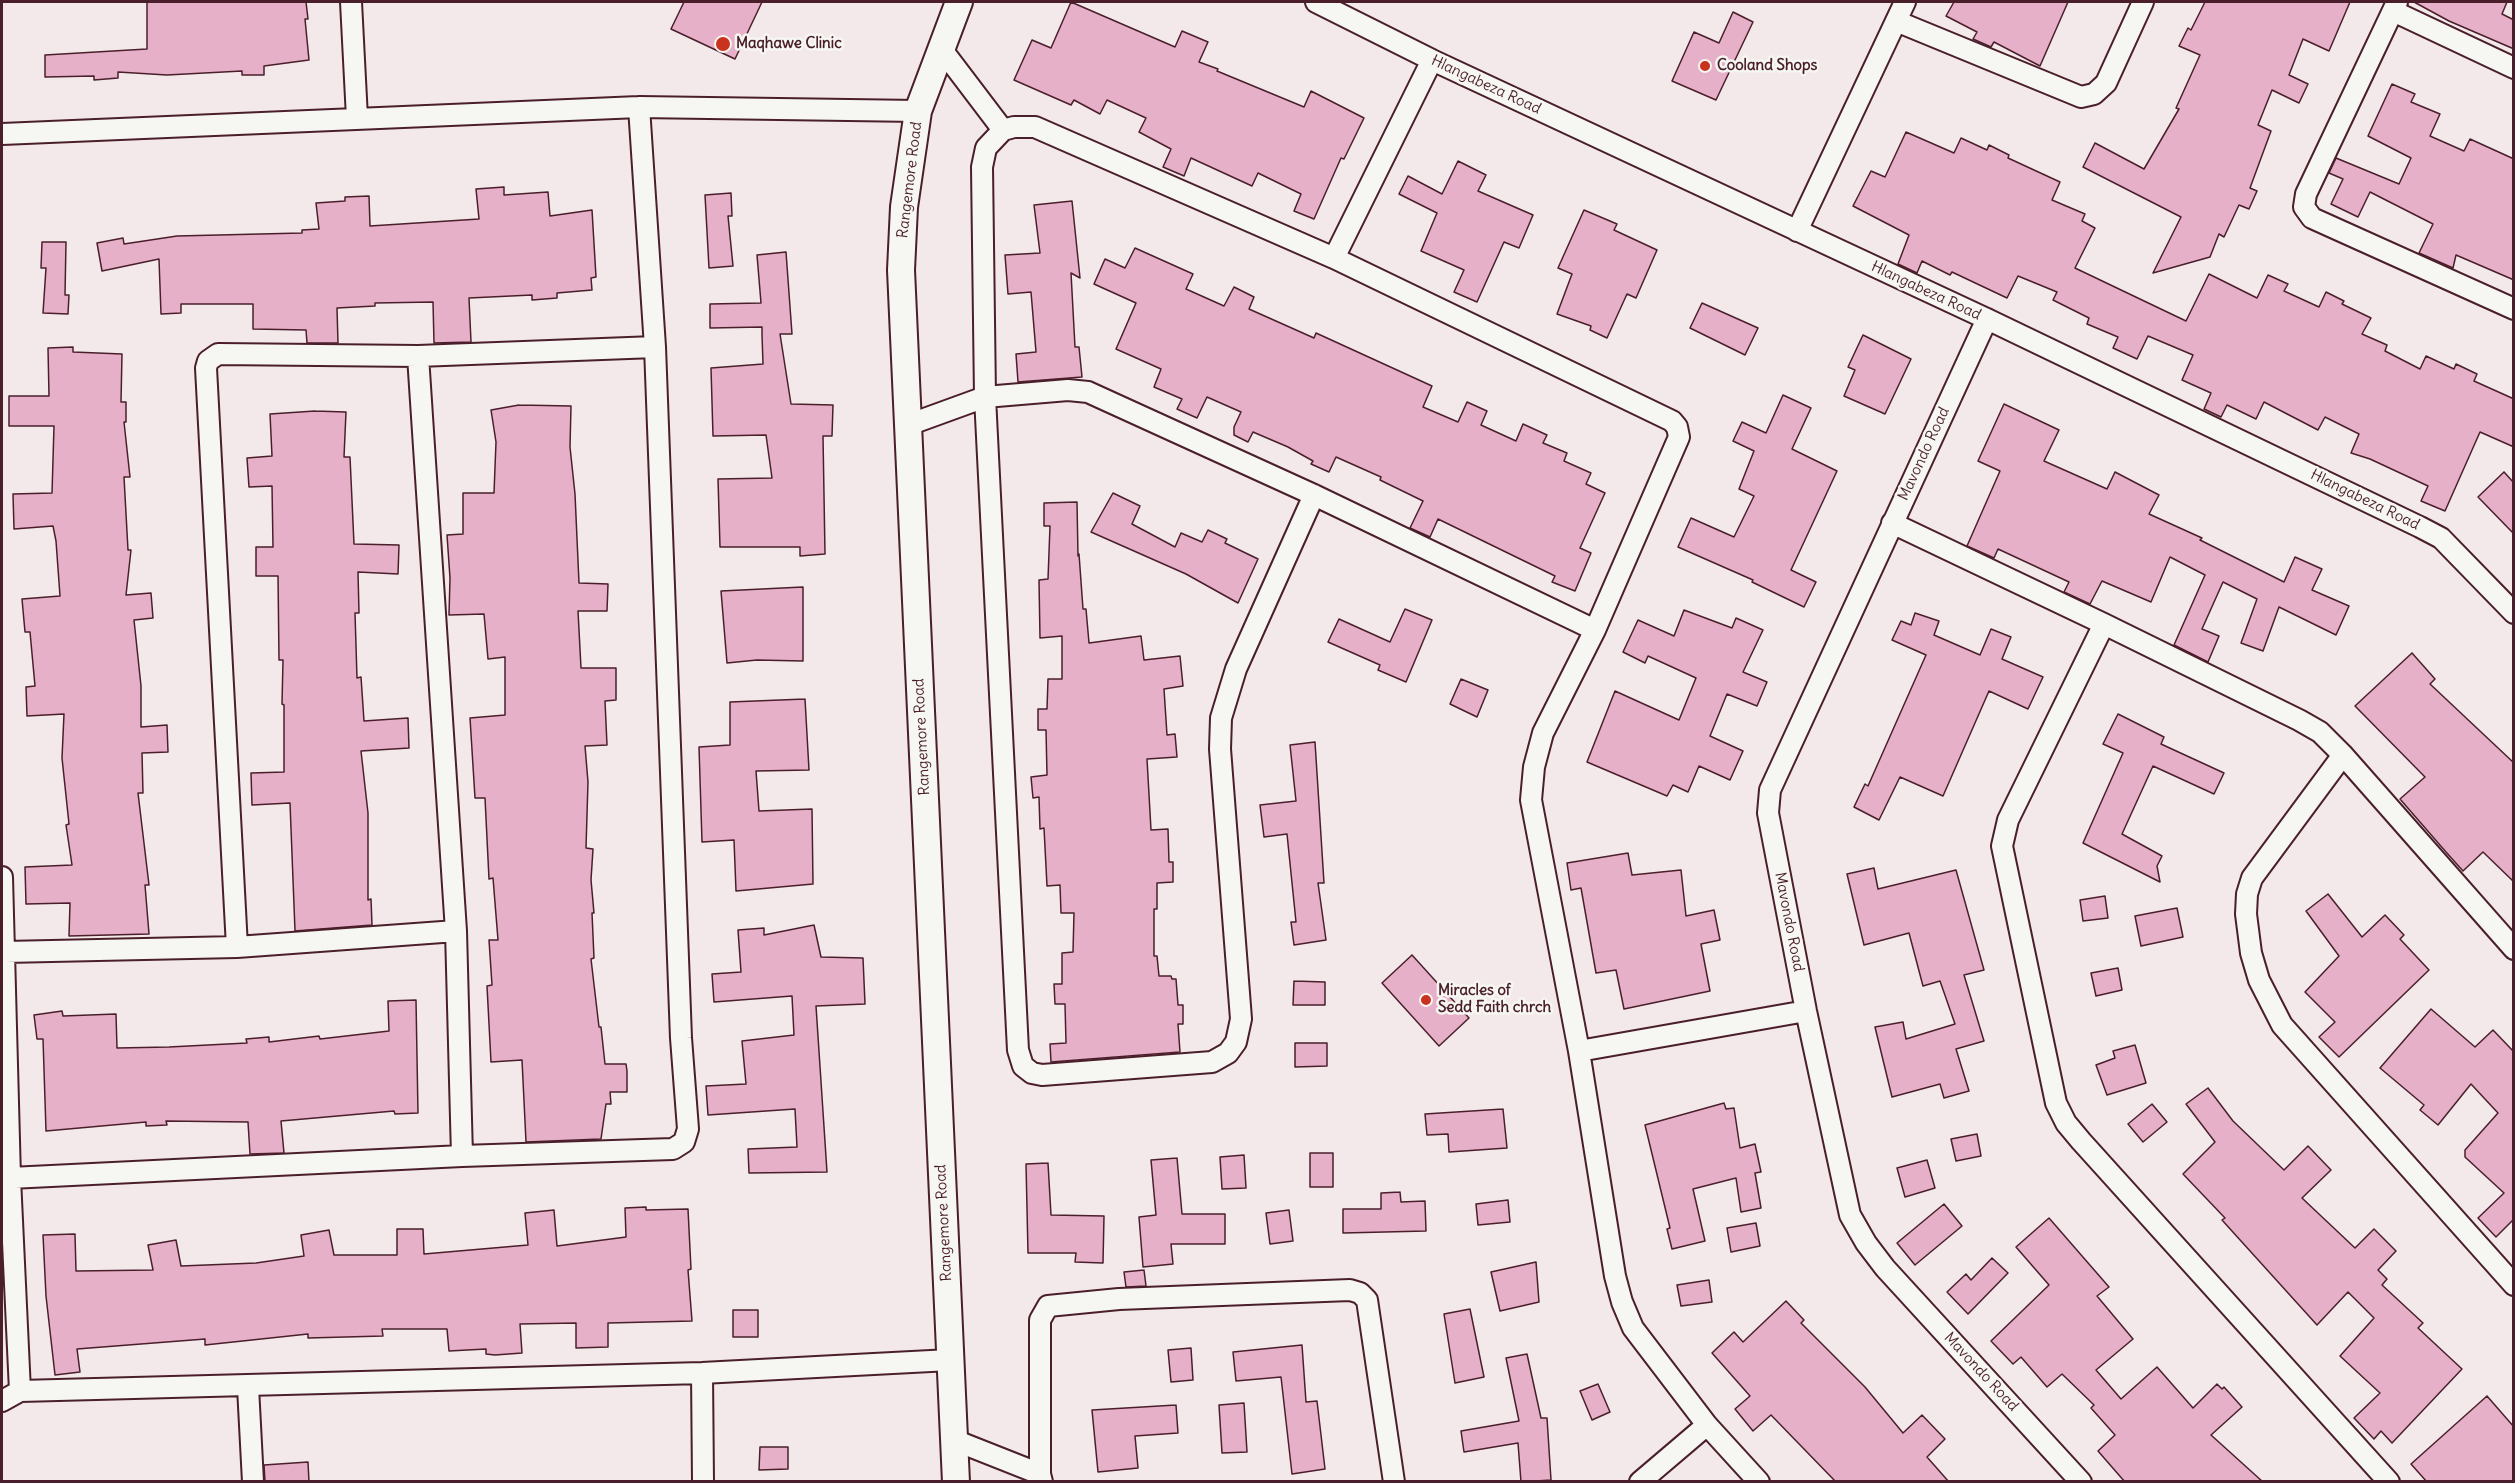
<!DOCTYPE html>
<style>
body{margin:0}
#map{position:relative;width:2515px;height:1483px;overflow:hidden;background:#f3e8ea;font-family:Delius,sans-serif}
canvas{display:block}
.frame{position:absolute;inset:0;border:3px solid #4a1f2b;pointer-events:none}
</style>
<div id="map">
<canvas width="2515" height="1483"></canvas>
<div class="frame"></div>
</div>
<script>
const ctx = document.querySelector('canvas').getContext('2d');
ctx.lineJoin = 'round';
function fill(path, color) { ctx.fillStyle = color; ctx.fill(path, 'evenodd'); }
const toPath = rows => new Path2D(rows.map(r => 'M' + r).join(''));
function stroke(path, color, width, dash) { ctx.strokeStyle = color; ctx.lineWidth = width; ctx.lineCap = dash ? 'butt' : 'round'; ctx.setLineDash(dash || []); ctx.stroke(path); }
function label(font, color, halo, rows, align = 'center') {
  ctx.font = font + ' Delius,sans-serif'; ctx.lineWidth = 5; ctx.setLineDash([]); ctx.textBaseline = 'middle'; ctx.strokeStyle = halo; ctx.fillStyle = color; for (const [text, x, y, turn = 0] of rows) {
    ctx.save(); ctx.translate(x, y); ctx.rotate((+turn || 0) * Math.PI / 180); ctx.textAlign = isNaN(turn) ? turn : align; if (halo) ctx.strokeText(text, 0, 0); ctx.fillText(text, 0, 0); ctx.restore();
  }
}
const building = toPath([
 [147,2,306,2,308,19,305,19,309,60,264,66,264,75,242,75,242,71,167,75,118,72,118,78,94,80,94,76,45,77,45,55,147,49,147,2],
 [684,2,762,2,735,59,671,29,684,2],
 [1071,2,1175,47,1182,31,1208,42,1199,62,1218,69,1217,71,1304,107,1311,91,1364,118,1344,159,1341,158,1314,219,1294,211,1301,194,1258,173,1252,186,1191,158,1184,176,1163,167,1171,149,1139,132,1146,118,1107,100,1100,114,1074,100,1071,105,1014,80,1032,40,1051,48,1071,2],
 [1954,2,2068,2,2040,66,1994,42,1991,47,1973,39,1977,32,1946,16,1954,2],
 [2205,2,2350,2,2329,51,2303,39,2289,75,2308,84,2299,103,2272,90,2258,125,2271,131,2250,188,2257,191,2249,209,2239,205,2224,237,2219,234,2210,257,2153,273,2181,217,2083,167,2095,143,2144,169,2179,109,2176,108,2200,55,2179,46,2188,28,2191,30,2205,2],
 [2414,2,2507,2,2502,14,2514,20,2514,49,2449,21,2414,2],
 [1733,12,1753,22,1716,100,1672,81,1694,32,1719,43,1733,12],
 [2392,84,2415,94,2411,102,2440,114,2430,136,2464,151,2470,139,2514,159,2514,280,2456,255,2453,268,2419,253,2433,224,2370,192,2358,217,2331,204,2343,179,2329,173,2336,158,2399,184,2411,158,2368,136,2392,84],
 [1906,132,1954,153,1961,138,1987,150,1989,145,2009,155,2008,158,2060,182,2052,200,2085,214,2082,221,2095,228,2075,268,2186,321,2209,274,2257,298,2268,275,2288,284,2284,291,2319,307,2326,292,2344,301,2342,304,2371,318,2362,334,2387,345,2385,351,2420,369,2426,356,2454,369,2456,364,2477,374,2474,381,2514,399,2514,447,2480,432,2445,511,2421,501,2428,486,2370,459,2351,453,2359,434,2325,417,2318,430,2264,402,2256,419,2227,405,2221,417,2204,409,2211,393,2182,380,2193,355,2148,336,2137,359,2113,348,2118,337,2087,324,2089,318,2053,300,2057,292,2018,276,2007,298,1952,272,1950,275,1922,261,1917,273,1898,264,1909,235,1853,206,1871,171,1885,177,1906,132],
 [1458,161,1486,175,1478,191,1533,215,1519,248,1504,242,1477,302,1454,292,1464,270,1421,251,1437,213,1399,194,1408,176,1442,194,1458,161],
 [504,187,504,195,548,192,550,216,592,210,596,277,591,278,592,290,557,293,557,298,532,300,532,295,469,298,471,342,434,343,433,302,375,303,375,306,337,308,338,343,307,343,306,330,253,329,253,304,181,304,181,313,161,314,159,259,102,271,97,243,123,238,124,244,177,236,302,233,302,230,319,229,316,203,345,201,345,197,369,196,370,226,479,219,476,189,504,187],
 [731,193,732,216,728,216,733,266,709,268,705,195,731,193],
 [1072,201,1080,278,1071,273,1075,347,1079,347,1082,377,1018,382,1016,354,1036,352,1031,292,1008,294,1005,255,1040,253,1034,205,1072,201],
 [1584,210,1617,224,1614,230,1657,250,1636,298,1627,294,1607,338,1590,330,1591,326,1557,314,1572,274,1558,268,1584,210],
 [42,242,66,242,65,295,69,295,68,314,43,313,46,268,41,268,42,242],
 [1135,248,1193,274,1186,289,1224,306,1234,287,1254,297,1249,309,1314,338,1316,333,1432,386,1423,407,1458,422,1467,402,1487,411,1481,425,1516,441,1523,424,1547,435,1543,443,1567,453,1564,461,1591,473,1586,484,1605,493,1580,548,1591,553,1575,591,1552,582,1555,576,1438,519,1430,537,1410,528,1423,501,1380,480,1381,477,1336,457,1329,472,1311,464,1313,461,1288,447,1253,432,1248,442,1234,435,1234,427,1241,412,1207,397,1197,418,1177,409,1182,399,1154,387,1161,369,1116,349,1136,303,1094,284,1105,259,1125,268,1135,248],
 [786,252,792,334,780,334,791,404,833,405,832,436,823,436,825,554,800,556,800,547,720,547,718,479,772,478,766,435,713,436,711,368,763,364,762,335,762,327,710,328,710,304,761,303,757,255,786,252],
 [1702,303,1758,328,1745,355,1690,328,1702,303],
 [1863,335,1911,359,1885,414,1844,396,1855,370,1848,367,1863,335],
 [73,347,73,352,122,354,121,402,126,402,126,422,124,422,130,477,124,477,128,550,131,550,126,595,151,593,153,618,134,620,141,686,141,727,167,725,168,752,142,753,143,793,138,793,149,885,145,885,149,934,69,936,70,903,26,904,25,867,72,865,66,825,69,824,62,758,64,714,27,716,26,687,35,686,30,632,25,632,22,599,60,596,56,541,53,526,14,529,13,494,52,493,54,426,9,426,9,396,49,396,48,348,73,347],
 [1783,395,1811,408,1792,449,1837,471,1791,570,1816,582,1804,607,1752,582,1753,580,1678,547,1691,518,1734,537,1754,496,1739,489,1754,451,1733,441,1742,422,1766,433,1783,395],
 [2004,404,2059,430,2044,461,2107,489,2115,472,2159,495,2149,514,2202,538,2200,540,2284,582,2295,557,2322,569,2312,590,2349,606,2336,635,2279,607,2263,651,2241,643,2257,599,2223,582,2202,629,2219,636,2208,662,2174,645,2205,575,2170,557,2151,602,2102,581,2090,604,2064,592,2069,582,1998,549,1994,558,1967,546,2000,471,1978,461,2004,404],
 [519,405,571,406,570,447,575,494,579,583,608,584,607,611,578,611,581,668,616,668,616,700,605,701,607,745,585,746,588,782,586,848,593,849,591,880,594,913,592,913,594,958,591,959,599,1027,601,1027,605,1064,626,1064,627,1071,627,1092,610,1092,611,1104,606,1104,601,1139,526,1142,522,1060,491,1062,487,986,492,985,489,940,498,940,493,878,489,879,485,798,475,798,470,718,505,715,505,657,488,659,484,614,449,615,450,578,447,535,463,534,463,493,494,493,496,442,491,410,519,405],
 [315,411,346,412,344,457,350,457,354,544,399,545,398,574,358,572,359,613,355,613,357,678,361,677,364,721,408,718,409,748,361,751,368,813,368,900,371,899,372,925,295,931,290,803,252,805,251,773,284,772,284,705,282,704,283,660,279,660,278,576,256,576,256,547,273,547,272,486,249,487,247,458,272,456,270,414,315,411],
 [2504,472,2514,483,2514,534,2478,497,2504,472],
 [1113,493,1140,506,1132,524,1175,547,1181,533,1202,542,1208,530,1227,539,1225,543,1258,559,1238,603,1186,574,1091,532,1113,493],
 [1077,502,1078,556,1079,554,1083,609,1086,609,1089,643,1141,636,1144,660,1180,656,1183,686,1164,689,1167,735,1175,734,1177,757,1147,759,1151,830,1168,829,1169,862,1173,862,1173,882,1157,883,1157,909,1154,909,1154,956,1157,956,1159,976,1171,976,1172,979,1176,979,1178,1005,1183,1005,1183,1024,1178,1024,1180,1052,1051,1062,1050,1044,1066,1043,1065,1004,1055,1004,1054,984,1062,984,1062,953,1073,952,1074,913,1061,913,1060,885,1047,886,1044,828,1040,829,1039,797,1033,798,1031,777,1047,775,1046,730,1038,730,1038,709,1047,709,1048,679,1062,679,1062,636,1040,638,1039,580,1048,579,1050,526,1044,526,1044,503,1077,502],
 [803,587,803,661,757,660,727,663,721,591,803,587],
 [1405,609,1432,620,1406,682,1378,670,1380,665,1328,642,1339,619,1390,642,1405,609],
 [1684,610,1732,628,1736,618,1763,630,1743,672,1767,682,1757,706,1727,694,1710,736,1743,751,1730,780,1699,766,1688,792,1673,785,1667,796,1587,762,1615,691,1679,720,1696,678,1648,656,1645,663,1623,652,1638,620,1674,636,1684,610],
 [1915,613,1939,621,1934,635,1980,655,1991,629,2011,637,2002,659,2043,677,2028,709,1989,691,1943,796,1900,777,1879,820,1854,807,1865,784,1868,786,1926,655,1892,640,1901,621,1911,625,1915,613],
 [2412,653,2435,679,2430,684,2514,763,2514,882,2483,852,2463,871,2446,852,2400,799,2425,777,2355,706,2412,653],
 [1461,679,1488,690,1477,717,1450,704,1461,679],
 [805,699,809,770,756,771,759,811,812,809,813,884,736,891,734,840,702,842,699,747,730,745,730,702,805,699],
 [2118,714,2164,737,2161,744,2224,773,2214,794,2153,766,2122,834,2162,856,2157,866,2160,882,2083,843,2123,753,2103,744,2118,714],
 [1315,742,1324,883,1318,883,1326,940,1294,945,1291,922,1296,922,1287,834,1264,837,1260,805,1296,801,1290,745,1315,742],
 [1628,853,1632,875,1681,870,1686,916,1714,910,1720,940,1701,944,1710,991,1624,1009,1616,970,1596,973,1581,888,1571,890,1567,863,1628,853],
 [1874,868,1878,889,1956,870,1984,970,1964,975,1984,1041,1956,1049,1969,1091,1944,1098,1940,1084,1892,1097,1875,1027,1903,1022,1906,1039,1955,1024,1940,981,1923,986,1909,933,1864,945,1847,874,1874,868],
 [2328,894,2362,937,2385,915,2404,935,2400,939,2429,970,2339,1057,2319,1037,2335,1022,2305,992,2339,956,2306,911,2328,894],
 [2105,896,2108,918,2083,921,2080,900,2105,896],
 [2177,908,2183,937,2141,946,2135,916,2177,908],
 [814,925,821,957,863,958,865,1004,816,1006,827,1172,749,1173,748,1149,797,1147,795,1109,708,1115,706,1086,746,1084,742,1041,794,1035,792,996,714,1002,712,974,741,972,738,930,764,928,764,935,814,925],
 [1412,955,1469,1018,1439,1046,1382,983,1412,955],
 [2118,968,2122,990,2096,996,2091,973,2118,968],
 [1294,981,1325,982,1325,1005,1293,1005,1294,981],
 [416,1000,418,1113,395,1114,394,1111,281,1121,284,1153,250,1154,248,1122,166,1121,167,1125,146,1126,146,1122,46,1131,43,1039,37,1039,34,1015,62,1011,63,1016,116,1014,117,1048,169,1047,247,1043,246,1039,269,1037,269,1042,319,1036,320,1039,389,1031,388,1001,416,1000],
 [2431,1009,2475,1047,2493,1030,2514,1052,2514,1219,2496,1237,2478,1218,2504,1193,2465,1157,2465,1150,2498,1113,2471,1084,2438,1125,2420,1110,2424,1105,2380,1068,2431,1009],
 [1295,1043,1327,1043,1327,1066,1295,1067,1295,1043],
 [2135,1045,2146,1083,2107,1095,2096,1065,2115,1058,2113,1051,2135,1045],
 [2208,1088,2233,1121,2284,1170,2308,1146,2331,1170,2302,1198,2355,1248,2374,1229,2396,1251,2378,1270,2387,1279,2382,1285,2423,1323,2418,1328,2462,1369,2392,1443,2381,1431,2374,1439,2354,1418,2380,1393,2340,1356,2374,1318,2348,1292,2317,1325,2222,1220,2225,1218,2183,1174,2215,1142,2186,1104,2208,1088],
 [1724,1103,1726,1109,1734,1108,1740,1148,1755,1144,1761,1172,1755,1173,1761,1208,1741,1212,1736,1178,1693,1189,1705,1241,1672,1249,1667,1229,1670,1228,1645,1125,1724,1103],
 [2152,1104,2167,1122,2143,1142,2128,1124,2152,1104],
 [1503,1109,1507,1148,1449,1152,1448,1134,1427,1135,1425,1114,1503,1109],
 [1977,1134,1981,1156,1956,1161,1951,1139,1977,1134],
 [1310,1153,1333,1153,1333,1187,1310,1187,1310,1153],
 [1244,1155,1246,1188,1222,1189,1220,1157,1244,1155],
 [1177,1158,1182,1214,1225,1214,1225,1244,1171,1244,1173,1264,1143,1267,1139,1217,1156,1215,1151,1160,1177,1158],
 [1927,1160,1935,1188,1905,1197,1897,1168,1927,1160],
 [1048,1163,1051,1215,1104,1216,1103,1263,1075,1262,1076,1253,1028,1253,1026,1164,1048,1163],
 [1400,1192,1401,1202,1425,1201,1426,1231,1343,1233,1343,1209,1381,1209,1381,1193,1400,1192],
 [1508,1200,1510,1222,1478,1225,1476,1204,1508,1200],
 [1944,1204,1962,1226,1915,1265,1897,1243,1944,1204],
 [646,1207,646,1210,688,1209,691,1269,688,1270,692,1321,608,1323,608,1347,576,1348,576,1323,520,1324,522,1353,495,1355,486,1354,486,1349,449,1351,447,1329,382,1329,383,1336,308,1338,308,1334,205,1345,205,1339,77,1349,80,1372,55,1375,46,1296,43,1235,75,1234,76,1271,153,1270,148,1245,176,1240,181,1266,256,1263,304,1256,301,1235,329,1230,334,1255,397,1255,397,1229,423,1229,424,1254,528,1245,525,1213,554,1210,557,1246,626,1237,625,1208,646,1207],
 [1289,1210,1293,1241,1270,1244,1266,1213,1289,1210],
 [2049,1218,2109,1287,2097,1296,2133,1339,2096,1370,2121,1399,2157,1367,2193,1408,2217,1384,2222,1389,2224,1387,2242,1407,2211,1435,2263,1482,2125,1482,2098,1451,2115,1435,2091,1408,2094,1405,2062,1374,2047,1387,2021,1357,2013,1364,1991,1341,2049,1285,2016,1247,2049,1218],
 [1756,1223,1760,1246,1731,1252,1727,1228,1756,1223],
 [1992,1258,2008,1273,1968,1314,1947,1292,1966,1274,1971,1280,1992,1258],
 [1536,1262,1539,1302,1500,1311,1491,1272,1536,1262],
 [1144,1270,1146,1286,1126,1287,1124,1272,1144,1270],
 [1709,1280,1712,1302,1681,1306,1677,1285,1709,1280],
 [1786,1301,1804,1320,1801,1323,1865,1387,1903,1433,1922,1415,1945,1439,1927,1457,1949,1482,1836,1482,1771,1415,1753,1431,1735,1409,1750,1396,1712,1353,1734,1332,1743,1342,1786,1301],
 [1470,1309,1484,1377,1455,1383,1444,1314,1470,1309],
 [733,1310,758,1310,758,1337,733,1337,733,1310],
 [1302,1345,1306,1402,1317,1401,1325,1469,1292,1474,1281,1377,1236,1381,1233,1352,1302,1345],
 [1191,1348,1193,1380,1171,1382,1168,1350,1191,1348],
 [1527,1354,1541,1418,1547,1418,1551,1480,1521,1482,1518,1443,1464,1452,1461,1431,1519,1421,1506,1358,1527,1354],
 [1598,1384,1610,1412,1592,1420,1580,1391,1598,1384],
 [2487,1396,2514,1427,2514,1482,2427,1482,2411,1464,2487,1396],
 [1244,1403,1247,1452,1222,1453,1219,1405,1244,1403],
 [1176,1405,1178,1433,1135,1436,1138,1468,1098,1472,1092,1410,1176,1405],
 [760,1447,788,1447,788,1469,759,1470,760,1447],
 [308,1462,309,1482,265,1482,264,1465,308,1462]
]);
fill(building, '#e6b0c8');
stroke(building, '#4a1f2b', 1.5);
const minor = toPath([
 [351,2,357,118],
 [1316,2,1432,60,1987,319,2420,527,2441,538,2514,613],
 [2397,2,2306,194,2304,207,2312,218,2514,309],
 [2393,11,2514,68],
 [1896,21,2081,97,2094,94,2106,83,2143,2],
 [940,47,1003,130],
 [2,134,639,107,918,111],
 [1797,231,1905,2],
 [1334,258,1432,60],
 [1987,319,1770,790,1768,813,1806,1011,1850,1215,1866,1243,1885,1268,2081,1482],
 [418,356,456,931,462,1156],
 [908,425,985,397,1068,390,1088,392,1314,495,1595,630],
 [1314,495,1236,669,1221,718,1220,749,1241,1019,1236,1042,1228,1053,1212,1062,1042,1075,1032,1073,1023,1066,1018,1050,985,397,982,167,986,148,1003,130,1014,127,1035,127,1334,258,1672,421,1677,427,1679,437,1595,630,1543,733,1534,767,1531,800,1579,1051,1615,1276,1622,1302,1633,1328,1707,1425,1759,1482],
 [1892,523,2104,624,2299,720,2320,732,2343,755,2514,949],
 [2104,624,2008,820,2002,846,2056,1103,2066,1123,2081,1141,2389,1482],
 [2343,755,2252,878,2247,894,2246,914,2251,953,2259,980,2282,1025,2514,1285],
 [2,877,10,1178,20,1391],
 [237,947,206,368,208,361,218,354,418,356,655,347],
 [5,952,237,947,456,931],
 [1579,1051,1806,1011],
 [10,1178,462,1156,673,1149,684,1142,688,1129,681,1038,655,347,639,107],
 [702,1373,703,1482],
 [248,1387,253,1482],
 [2,1401,20,1391,702,1373,950,1360],
 [954,1440,1040,1474],
 [1042,1482,1040,1474,1040,1320,1048,1306,1119,1299,1350,1290,1360,1293,1367,1300,1394,1482],
 [1640,1482,1707,1425]
]);
const tertiary = toPath([
 [956,1482,901,270,904,207,918,111,959,2]
]);
stroke(minor, '#4a1f2b', 24);
stroke(tertiary, '#4a1f2b', 30);
stroke(minor, '#f6f6f2', 20);
stroke(tertiary, '#f6f6f2', 26);
for (const [x, y, r, color] of [
 [723,44,8,"#c8321e"],
 [1705,66,6,"#c8321e"],
 [1426,1000,6,"#c8321e"]
]) { const dot = new Path2D(); dot.arc(x, y, r, 0, 2 * Math.PI); ctx.fillStyle = color; ctx.fill(dot); stroke(dot, '#f6f6f2', 2); }
label('bold 15px', '#4a1f2b', '#f6f6f2', [
 ["Maqhawe Clinic",736,44],
 ["Cooland Shops",1717,66],
 ["Miracles of",1438,991],
 ["Sedd Faith chrch",1438,1008]
], 'left');
label('15px', '#4a1f2b', '#f6f6f2', [
 ["Hlangabeza Road",1486,85,25],
 ["Rangemore Road",910,180,-83],
 ["Hlangabeza Road",1926,291,25],
 ["Mavondo Road",1924,454,-65],
 ["Hlangabeza Road",2365,500,26],
 ["Rangemore Road",922,737,-93],
 ["Mavondo Road",1789,922,79],
 ["Rangemore Road",944,1223,-93],
 ["Mavondo Road",1981,1372,47]
]);
</script>
